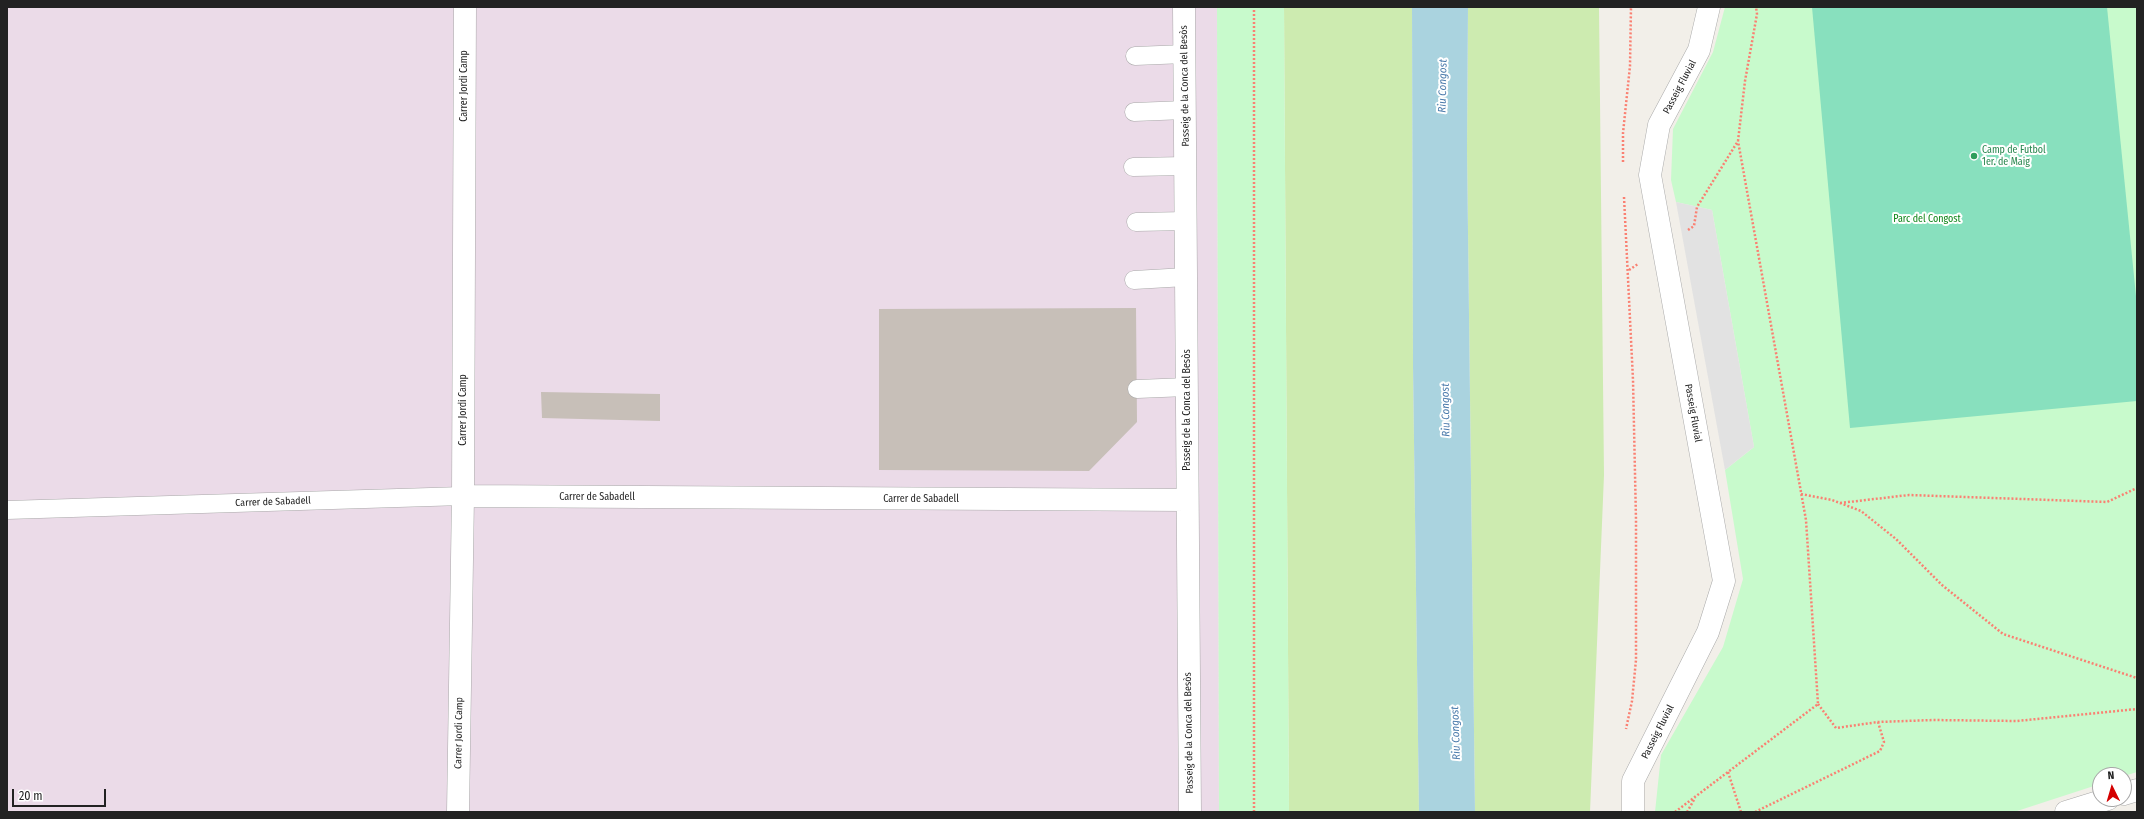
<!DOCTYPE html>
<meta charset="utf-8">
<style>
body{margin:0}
#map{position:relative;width:2144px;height:819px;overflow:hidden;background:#f2efe9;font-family:"Fira Sans Condensed",sans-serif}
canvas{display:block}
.frame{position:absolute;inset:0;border:8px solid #222;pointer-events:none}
.north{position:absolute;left:2092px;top:767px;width:40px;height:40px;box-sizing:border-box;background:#fff;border:1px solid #a7a7a7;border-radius:50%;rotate:355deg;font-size:11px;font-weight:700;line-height:16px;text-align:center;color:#222}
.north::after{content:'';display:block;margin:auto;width:14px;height:18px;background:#d40000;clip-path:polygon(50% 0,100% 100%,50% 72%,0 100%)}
.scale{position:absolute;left:12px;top:789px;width:94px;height:18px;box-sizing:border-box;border:2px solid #222;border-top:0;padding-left:5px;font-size:12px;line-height:14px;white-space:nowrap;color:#222;-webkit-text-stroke:3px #fff;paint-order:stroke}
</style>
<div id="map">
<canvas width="2144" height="819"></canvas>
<div class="frame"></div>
<div class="north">N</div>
<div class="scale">20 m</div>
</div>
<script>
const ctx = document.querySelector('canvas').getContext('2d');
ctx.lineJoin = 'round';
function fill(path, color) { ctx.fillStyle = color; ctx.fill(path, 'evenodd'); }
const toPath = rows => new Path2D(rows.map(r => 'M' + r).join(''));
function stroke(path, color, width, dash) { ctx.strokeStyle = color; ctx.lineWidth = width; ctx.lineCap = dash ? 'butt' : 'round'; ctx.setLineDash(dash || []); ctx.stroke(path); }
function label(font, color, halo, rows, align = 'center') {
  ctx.font = font + ' "Fira Sans Condensed",sans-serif'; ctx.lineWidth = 4; ctx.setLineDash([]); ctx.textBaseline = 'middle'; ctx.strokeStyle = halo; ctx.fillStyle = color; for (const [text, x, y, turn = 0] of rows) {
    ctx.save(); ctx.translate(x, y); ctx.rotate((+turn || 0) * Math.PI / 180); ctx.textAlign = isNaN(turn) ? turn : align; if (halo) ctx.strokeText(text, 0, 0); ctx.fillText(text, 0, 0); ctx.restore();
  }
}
fill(toPath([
 [7,7,1217,7,1219,812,7,812]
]), '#ebdbe8');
fill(toPath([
 [1284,7,1412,7,1413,367,1419,812,1289,812],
 [1468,7,1599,7,1604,475,1590,812,1475,812,1467,149]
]), '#cdebb0');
fill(toPath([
 [1217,7,1284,7,1289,812,1219,812],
 [1725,7,2137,7,2137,772,2124,776,2100,775,2100,784,2014,812,1655,812,1661,755,1723,647,1743,579,1725,470,1754,447,1712,210,1676,202,1671,180,1673,129,1713,52]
]), '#c8facc');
fill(toPath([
 [1812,7,2107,7,2137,306,2137,401,1850,428]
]), '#88e0be');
fill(toPath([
 [1676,202,1712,210,1754,447,1725,470]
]), '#e2e2e2');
fill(toPath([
 [1412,7,1468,7,1467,149,1475,812,1419,812,1413,367]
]), '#aad3df');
fill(toPath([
 [1136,308,1137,422,1089,471,879,470,879,309],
 [541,392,660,394,660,421,542,418]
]), '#c7bfb8');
const service = toPath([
 [1135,56,1185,54],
 [1134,112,1185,110],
 [1133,167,1186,166],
 [1136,222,1186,221],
 [1134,280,1186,277],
 [1137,389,1187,387],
 [7,510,463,496]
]);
const minor = toPath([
 [1184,7,1190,812],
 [463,496,1187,500],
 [458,812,463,496,465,7],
 [1633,812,1633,781,1708,632,1724,581,1650,175,1659,125,1699,50,1709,7]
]);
const tertiary = toPath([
 [2124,794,2137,790],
 [2066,812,2108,799]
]);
stroke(service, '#a9a9a9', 19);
stroke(minor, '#a9a9a9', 23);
stroke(tertiary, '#a9a9a9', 23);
stroke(toPath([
 [1623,162,1623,133,1630,66,1631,7],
 [1624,197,1633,380,1636,520,1636,660,1632,701,1626,729],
 [1688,230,1694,226,1697,207,1738,141,1745,81,1757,14,1756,7],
 [1629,270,1638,264],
 [1801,494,1832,500,1861,511,1896,539,1942,585,2003,634,2137,678],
 [1840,503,1909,495,2107,502,2137,488],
 [1818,704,1836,728,1878,722,1933,720,2017,721,2137,709],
 [1728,772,1741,812],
 [1254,812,1254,7],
 [1675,812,1818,704,1806,520,1738,141],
 [1687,812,1695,798],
 [1755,812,1880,751,1884,742,1878,722]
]), '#fa8072', 2.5, [2, 2]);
stroke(service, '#fff', 18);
stroke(minor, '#fff', 22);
stroke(tertiary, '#fff', 22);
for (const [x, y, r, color] of [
 [1974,156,4,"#2e9e5b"]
]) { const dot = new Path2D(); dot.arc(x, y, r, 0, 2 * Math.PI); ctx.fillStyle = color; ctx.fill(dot); stroke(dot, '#fff', 1.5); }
label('10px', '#222', '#fff', [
 ["Carrer Jordi Camp",464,86,-90],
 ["Passeig de la Conca del Besòs",1185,86,-91],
 ["Passeig Fluvial",1680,87,-62],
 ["Carrer Jordi Camp",463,410,-90],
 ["Passeig de la Conca del Besòs",1187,410,-90],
 ["Passeig Fluvial",1693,413,80],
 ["Carrer de Sabadell",597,497],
 ["Carrer de Sabadell",921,499],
 ["Carrer de Sabadell",273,502,-2],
 ["Passeig Fluvial",1658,732,-63],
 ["Carrer Jordi Camp",459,733,-89],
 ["Passeig de la Conca del Besòs",1189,733,-91]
]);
label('10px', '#27864d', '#fff', [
 ["Camp de Futbol",1982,150],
 ["1er. de Maig",1982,162]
], 'left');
label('10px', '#0c8416', '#fff', [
 ["Parc del Congost",1927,219]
]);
label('italic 11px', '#4a7aab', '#fff', [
 ["Riu Congost",1443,86,-89],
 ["Riu Congost",1446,410,-91],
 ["Riu Congost",1456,733,-92]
]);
</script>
